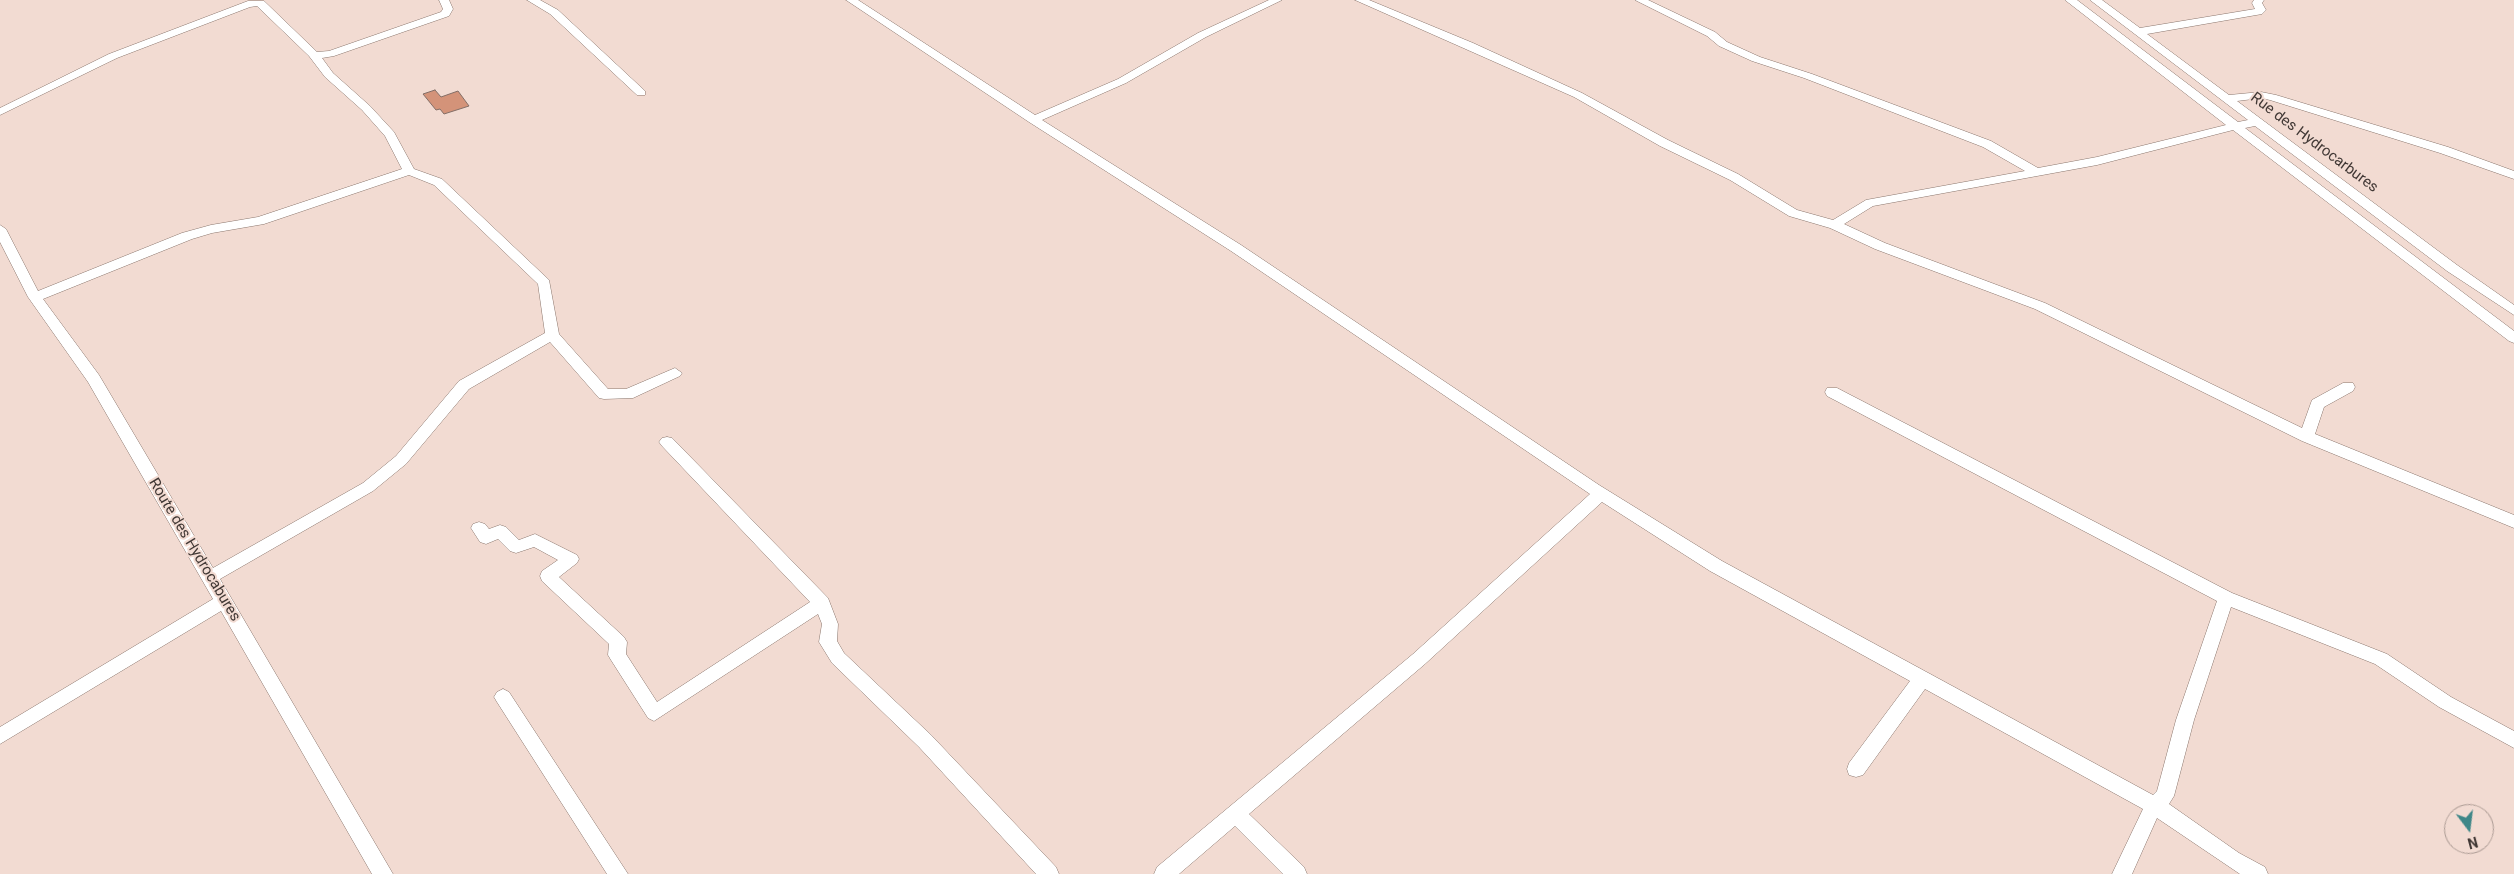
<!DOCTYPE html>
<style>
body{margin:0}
#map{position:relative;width:2514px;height:874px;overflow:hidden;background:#f2dbd2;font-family:Roboto,sans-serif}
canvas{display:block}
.north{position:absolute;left:2444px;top:804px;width:50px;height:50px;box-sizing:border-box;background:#f2dbd2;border:1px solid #ab9a93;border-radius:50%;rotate:165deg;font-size:14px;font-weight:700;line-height:20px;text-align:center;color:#413835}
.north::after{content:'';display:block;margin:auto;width:18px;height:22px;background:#3f8788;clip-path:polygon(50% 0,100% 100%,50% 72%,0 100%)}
</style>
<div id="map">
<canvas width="2514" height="874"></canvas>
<div class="north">N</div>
</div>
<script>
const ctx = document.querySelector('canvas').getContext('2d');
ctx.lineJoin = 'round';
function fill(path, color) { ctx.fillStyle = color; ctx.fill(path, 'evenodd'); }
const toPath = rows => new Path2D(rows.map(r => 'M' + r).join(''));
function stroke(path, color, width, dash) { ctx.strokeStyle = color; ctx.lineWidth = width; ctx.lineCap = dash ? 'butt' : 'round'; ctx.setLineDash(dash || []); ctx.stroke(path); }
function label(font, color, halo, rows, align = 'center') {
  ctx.font = font + ' Roboto,sans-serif'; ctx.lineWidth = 4; ctx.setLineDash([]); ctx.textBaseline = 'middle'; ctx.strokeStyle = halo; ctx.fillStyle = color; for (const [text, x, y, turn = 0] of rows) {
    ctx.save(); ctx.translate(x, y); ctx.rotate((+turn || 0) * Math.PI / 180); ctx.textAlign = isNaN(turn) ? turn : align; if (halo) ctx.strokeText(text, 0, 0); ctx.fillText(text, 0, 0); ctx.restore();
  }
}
const building = toPath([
 [435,90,441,97,458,91,469,106,444,114,440,109,436,110,423,94,435,90]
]);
fill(building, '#d49379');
stroke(building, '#836e66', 1);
const minor = toPath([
 [439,0,449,0,453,9,449,16,334,56,322,58,333,73,370,106,394,132,414,169,442,179,549,280,559,334,608,389,626,389,675,368,682,373,680,376,633,398,604,399,599,398,550,342,469,389,406,464,373,491,220,579,393,874,372,874,221,611,0,744,0,727,213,599,88,382,28,297,0,242,0,225,6,229,38,291,182,233,211,225,258,217,402,169,385,136,362,110,325,77,309,56,257,6,250,7,117,58,0,115,0,108,109,54,248,1,264,1,317,52,329,51,441,12,443,9,439,0],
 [409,175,434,185,538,284,545,333,459,381,396,456,363,483,213,568,99,375,43,299,192,239,212,233,264,224,409,175],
 [527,0,540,0,558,10,645,91,645,95,637,95,550,14,527,0],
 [846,0,858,0,1035,115,1118,79,1198,33,1269,0,1282,0,1206,37,1126,83,1042,120,1241,245,1599,485,1722,561,2153,795,2157,791,2176,720,2217,601,1827,396,1825,392,1827,388,1837,388,2232,593,2387,654,2451,697,2514,731,2514,748,2439,707,2375,664,2231,607,2194,720,2174,796,2169,804,2239,853,2265,867,2268,874,2240,874,2157,818,2132,874,2112,874,2143,809,1925,689,1863,775,1856,777,1849,775,1847,769,1849,763,1910,681,1710,571,1602,502,1425,664,1249,814,1304,867,1307,874,1283,874,1235,826,1179,874,1154,874,1157,867,1413,654,1590,494,1231,251,1029,122,846,0],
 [1355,0,1369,0,1473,43,1582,93,1668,140,1738,174,1797,210,1833,220,1866,200,2025,171,1983,147,1804,78,1752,61,1719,46,1707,36,1635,0,1648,0,1715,32,1727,42,1760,57,1812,74,1991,141,2038,168,2097,157,2226,125,2065,0,2077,0,2238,122,2248,120,2090,0,2102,0,2140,28,2255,9,2252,3,2254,0,2264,0,2262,3,2266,10,2262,14,2147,34,2229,95,2261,92,2276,95,2448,147,2514,171,2514,179,2440,153,2270,100,2261,98,2237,101,2457,265,2514,305,2514,315,2447,271,2255,126,2245,128,2514,331,2514,343,2509,341,2233,130,2097,165,1873,206,1844,224,1885,243,2045,303,2302,428,2312,400,2343,383,2353,383,2355,387,2353,391,2324,407,2315,434,2514,515,2514,528,2302,441,2035,309,1875,249,1830,228,1789,216,1730,180,1660,146,1574,97,1355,0],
 [667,437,672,438,828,598,838,624,837,641,844,653,931,735,1056,867,1059,874,1036,874,919,747,832,663,819,642,822,624,818,614,654,721,648,718,611,660,608,655,609,644,542,581,540,576,542,571,558,560,534,547,516,553,510,551,498,539,486,544,480,542,471,528,473,524,479,522,485,524,489,529,500,525,506,527,519,540,535,534,577,555,579,559,577,563,559,577,624,637,627,642,626,654,657,702,810,602,662,446,659,442,662,438,667,437],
 [503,689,509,692,628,874,607,874,497,702,494,697,497,692,503,689]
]);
stroke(minor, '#8a766d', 1);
fill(minor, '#fff');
label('15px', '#413835', '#f2dbd2', [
 ["Rue des Hydrocarbures",2314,143,37],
 ["Route des Hydrocabures",194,550,59]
]);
</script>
